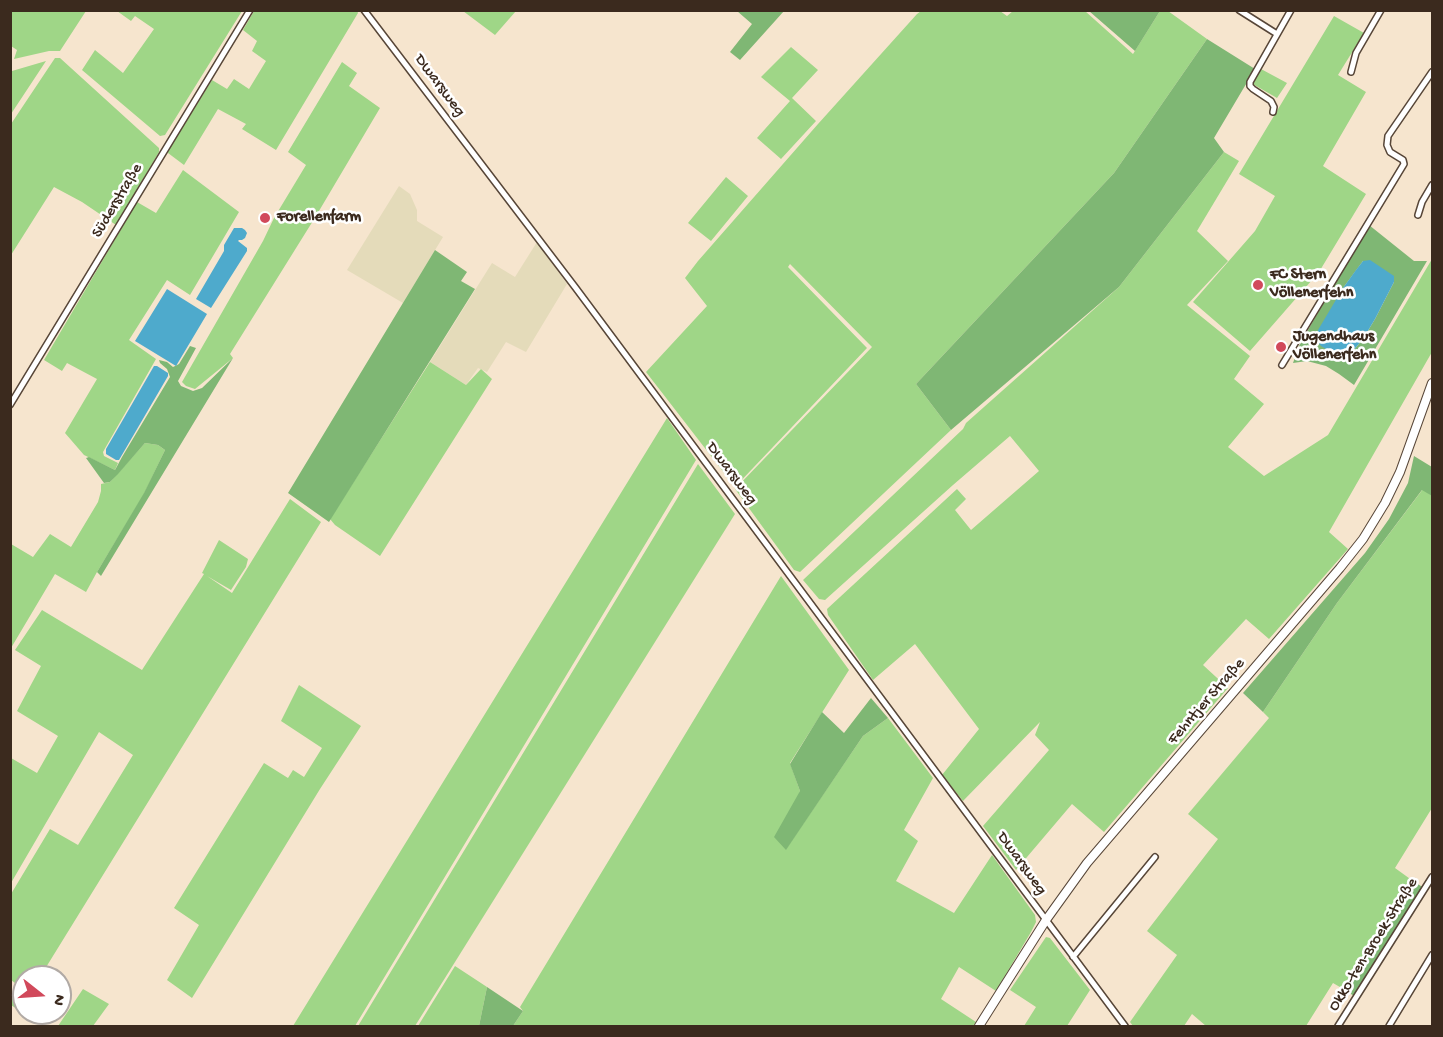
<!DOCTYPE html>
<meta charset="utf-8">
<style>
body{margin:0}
#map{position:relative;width:1443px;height:1037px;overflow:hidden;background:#f6e5ce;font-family:"Gochi Hand",sans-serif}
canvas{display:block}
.frame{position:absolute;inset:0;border:12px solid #3b2a1e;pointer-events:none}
.north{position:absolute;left:12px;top:965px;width:60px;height:60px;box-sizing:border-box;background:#fff;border:2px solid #b1aaa5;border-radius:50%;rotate:107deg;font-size:16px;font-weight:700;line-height:24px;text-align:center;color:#3b2a1e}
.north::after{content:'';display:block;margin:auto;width:21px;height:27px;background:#d1495b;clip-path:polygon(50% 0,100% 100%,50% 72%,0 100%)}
</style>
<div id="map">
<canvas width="1443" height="1037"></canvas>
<div class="frame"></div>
<div class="north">N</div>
</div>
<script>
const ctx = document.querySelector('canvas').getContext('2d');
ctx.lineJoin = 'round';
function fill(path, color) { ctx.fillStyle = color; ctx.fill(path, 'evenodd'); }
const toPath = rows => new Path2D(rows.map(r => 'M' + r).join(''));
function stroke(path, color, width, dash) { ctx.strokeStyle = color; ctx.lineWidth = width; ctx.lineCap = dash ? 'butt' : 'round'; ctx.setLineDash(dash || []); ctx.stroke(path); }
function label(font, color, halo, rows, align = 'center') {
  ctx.font = font + ' "Gochi Hand",sans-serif'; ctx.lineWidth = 5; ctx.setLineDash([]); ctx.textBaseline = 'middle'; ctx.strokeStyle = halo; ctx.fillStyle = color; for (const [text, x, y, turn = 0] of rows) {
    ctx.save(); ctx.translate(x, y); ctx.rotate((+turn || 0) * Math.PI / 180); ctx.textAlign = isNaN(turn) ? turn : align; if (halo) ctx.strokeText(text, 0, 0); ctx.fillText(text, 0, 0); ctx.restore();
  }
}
fill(toPath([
 [399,186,410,194,417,210,417,221,443,237,403,303,347,270],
 [537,242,567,284,526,352,506,342,487,372,478,368,466,385,430,362,492,263,515,277]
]), '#e4dbba');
fill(toPath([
 [10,11,11,10,86,11,60,51,49,51,14,59,17,50,11,46],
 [117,11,242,11,165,135,160,136,82,70,95,50,123,73,154,29,135,16,131,21],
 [254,11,357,10,358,13,276,150,242,129,246,124,218,109,184,165,168,153,168,151,212,80,227,89,234,79,249,89,266,61,252,51,257,41,243,30],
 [463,11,516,11,495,35],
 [921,11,1000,11,1007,16,1013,11,1085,11,1133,54,1160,11,1168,11,1207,39,1114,173,916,384,951,430,800,572,794,570,735,489,872,347,790,264,788,267,867,348,735,487,646,372,707,306,685,278,698,261,818,124,917,14],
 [1334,16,1364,33,1338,75,1366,92,1323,166,1366,194,1319,272,1250,351,1193,302,1255,231,1275,196,1239,174],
 [791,47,818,70,792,98,816,121,781,159,757,138,790,101,761,77],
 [55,58,60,58,159,148,159,152,116,225,82,202,54,187,11,255,11,124],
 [46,61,11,114,10,75,12,71],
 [342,62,357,73,349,86,380,108,316,216,230,354,233,358,195,389,186,386,182,382,263,241,274,218,306,165,288,152],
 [1261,69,1287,83,1277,98,1251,83],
 [1224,152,1239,161,1197,231,1228,261,1187,305,1250,356,1234,379,1264,404,1228,447,1264,476,1328,435,1432,259,1432,352,1329,532,1348,549,1269,639,1246,619,1203,665,1228,688,1104,832,1072,804,1016,870,983,826,1049,750,1035,735,1040,722,963,801,942,775,979,729,915,644,873,680,828,615,827,609,957,489,966,499,955,510,971,530,1039,471,1010,436,953,485,825,600,819,599,803,580,963,429,966,423,1119,287],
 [183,170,239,212,190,295,167,280,129,340,156,359,103,452,104,456,118,463,115,470,84,455,65,433,97,379,67,363,62,371,44,360,137,202,156,213],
 [726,177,748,196,711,241,688,223],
 [430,362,466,385,481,369,492,379,380,556,335,525,330,519],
 [667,418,696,460,355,1026,293,1026],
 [145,443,158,445,165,450,143,496,97,572,86,592,55,574,11,648,11,544,33,557,50,534,71,547,98,502,101,491,101,484,110,482],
 [698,464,735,514,415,1026,358,1026],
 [1423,489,1432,496,1432,808,1395,868,1413,881,1345,990,1333,983,1306,1026,1206,1026,1192,1014,1184,1026,1133,1026,1130,1022,1177,955,1147,931,1218,839,1188,814,1269,718,1263,712,1337,603],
 [290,499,321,522,40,977,24,977,24,1004,20,1011,11,1005,11,1001,19,986,11,980,11,894,50,829,78,845,133,755,99,732,11,883,11,758,37,773,58,736,17,711,41,666,15,650,42,610,142,670,204,574,202,573,219,540,248,559,246,567,231,590,207,576,232,593],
 [781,576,849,670,790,763,800,791,786,849,863,736,888,718,933,778,904,830,918,841,896,881,954,913,992,855,1035,915,1036,922,1031,932,996,991,959,967,941,999,976,1022,973,1026,513,1026,523,1011,520,1007],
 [299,685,361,726,320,789,192,998,167,980,199,925,174,908,264,763,288,778,293,770,304,777,322,748,281,721],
 [1046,937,1050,938,1090,990,1067,1026,1024,1026,1036,1007,1010,990],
 [455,966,487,987,479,1026,418,1026],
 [83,989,109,1004,93,1026,58,1026]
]), '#9fd687');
fill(toPath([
 [737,11,784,11,740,60,730,52,752,24],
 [1089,11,1160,11,1135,51],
 [1207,39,1255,69,1214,138,1224,152,1119,287,951,430,916,384,1114,173],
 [1369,225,1414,261,1427,261,1354,385,1339,374,1326,366,1307,361,1293,363,1299,346,1312,323],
 [1363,261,1394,282,1375,319,1363,339,1352,352,1345,356,1343,288],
 [435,250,467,272,461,281,475,289,329,522,288,493],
 [190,346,196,348,178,381,181,386,193,391,202,388,233,358,101,576,97,572,144,493,165,450,158,445,145,443,118,474,110,482,104,483,86,458,89,457,115,470,122,457,170,377,167,369,160,363,159,360,167,362,173,367,179,364],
 [1414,456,1432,467,1432,496,1422,490,1337,603,1263,712,1243,693,1365,553,1389,519,1408,483],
 [871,698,888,718,863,736,786,850,774,837,800,791,790,764,822,712,844,733],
 [1413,881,1424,888,1354,996,1345,990],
 [487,987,523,1011,513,1026,479,1026]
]), '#7fb774');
fill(toPath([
 [234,228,242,228,245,230,247,233,245,238,242,240,239,240,238,241,247,248,247,251,211,308,196,299,224,251,224,245],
 [1370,260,1394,276,1394,282,1375,319,1363,339,1352,352,1345,356,1334,354,1321,346,1316,340,1318,330,1343,288,1356,270,1363,261],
 [167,289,207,314,176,366,135,341],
 [154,366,157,366,168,373,168,376,119,460,116,460,106,454,106,449]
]), '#4eaacc');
const street = toPath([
 [364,10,575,287,1125,1026],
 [1239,10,1277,34],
 [1351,72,1356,53,1381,10],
 [1273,112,1274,107,1271,101,1253,89,1250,86,1250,82,1291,10],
 [1418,215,1422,202,1432,185],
 [1282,365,1404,164,1403,160,1390,152,1387,145,1388,136,1432,72],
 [10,405,250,10],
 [1073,957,1155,857],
 [1338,1026,1432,877],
 [1389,1026,1432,955]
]);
const secondary = toPath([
 [979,1026,1046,920,1087,863,1340,568,1363,539,1385,503,1400,472,1432,383]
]);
stroke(street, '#574638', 8);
stroke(secondary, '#574638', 10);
stroke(street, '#fff', 5);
stroke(secondary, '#fff', 8);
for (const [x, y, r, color] of [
 [265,218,6,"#d1495b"],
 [1258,285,6,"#d1495b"],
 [1281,347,6,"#d1495b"]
]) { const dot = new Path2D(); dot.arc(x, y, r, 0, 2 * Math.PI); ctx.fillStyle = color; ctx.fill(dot); stroke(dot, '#fff', 2); }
label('16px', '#3b2a1e', '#fff', [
 ["Dwarsweg",439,86,53],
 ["Süderstraße",118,201,-59],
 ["Dwarsweg",731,474,53],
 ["Fehntjer Straße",1207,702,-49],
 ["Dwarsweg",1021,864,54],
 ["Okko-ten-Broek-Straße",1374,945,-58]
]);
label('bold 16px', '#3b2a1e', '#fff', [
 ["Forellenfarm",277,218],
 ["FC Stern",1270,276],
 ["Völlenerfehn",1270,294],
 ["Jugendhaus",1293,338],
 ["Völlenerfehn",1293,356]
], 'left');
</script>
